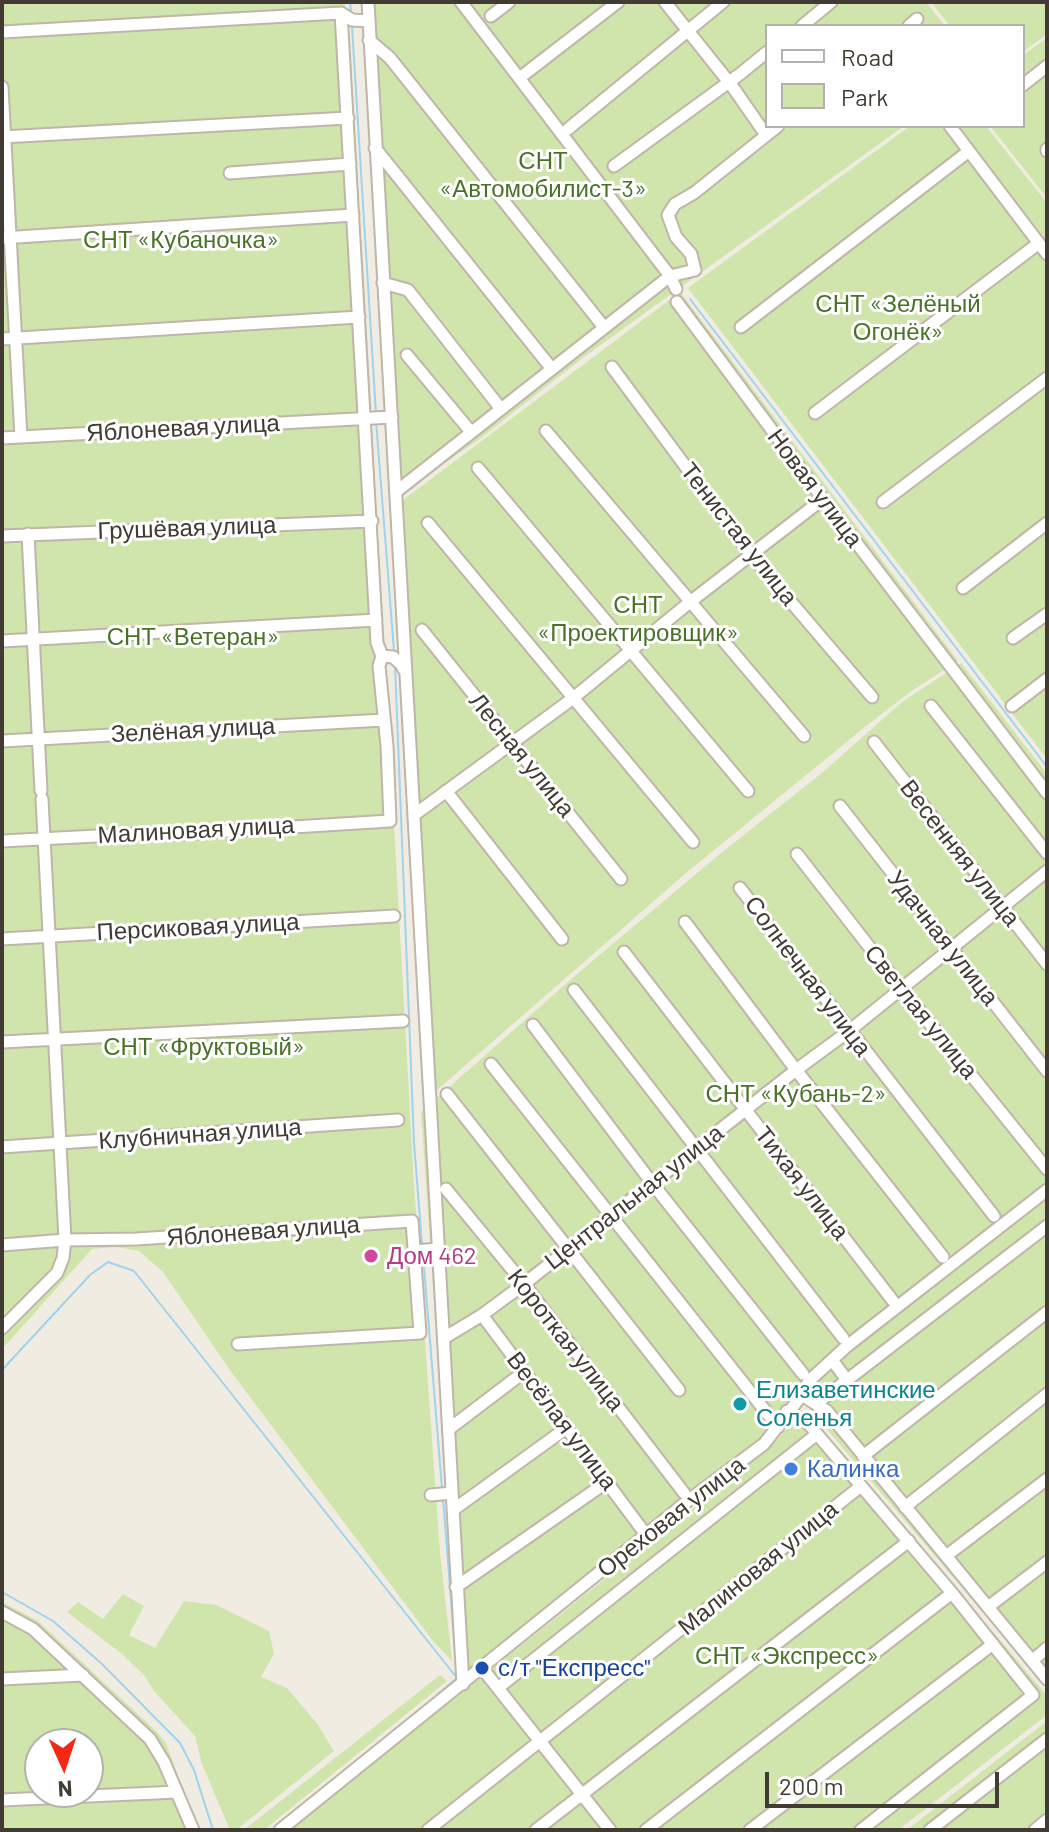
<!DOCTYPE html>
<meta charset="utf-8">
<style>
body{margin:0}
#map{position:relative;width:1049px;height:1832px;overflow:hidden;background:#f1ece2;font-family:Barlow,sans-serif}
canvas{display:block}
.frame{position:absolute;inset:0;border:4px solid #423b33;pointer-events:none}
.legend{position:absolute;left:765px;top:24px;width:260px;height:104px;box-sizing:border-box;background:#fff;border:2px solid #b3b1ad;margin:0;padding:10px 14px;list-style:none;font-size:24px;color:#423b33}
.legend li{display:flex;align-items:center;gap:16px;height:40px}
.legend b{width:40px;border:2px solid #b3b1ad}
.north{position:absolute;left:24px;top:1728px;width:80px;height:80px;box-sizing:border-box;background:#fff;border:2px solid #b3b1ad;border-radius:50%;rotate:177deg;font-size:22px;font-weight:700;line-height:32px;text-align:center;color:#423b33}
.north::after{content:'';display:block;margin:auto;width:28px;height:36px;background:#f52815;clip-path:polygon(50% 0,100% 100%,50% 72%,0 100%)}
.scale{position:absolute;left:765px;top:1772px;width:234px;height:36px;box-sizing:border-box;border:4px solid #423b33;border-top:0;padding-left:10px;font-size:24px;line-height:28px;white-space:nowrap;color:#423b33;-webkit-text-stroke:6px #fff;paint-order:stroke}
</style>
<div id="map">
<canvas width="1049" height="1832"></canvas>
<div class="frame"></div>
<ul class="legend">
<li><b style="height:10px;background:#fff"></b>Road</li>
<li><b style="height:22px;background:#cfe5ab"></b>Park</li>
</ul>
<div class="north">N</div>
<div class="scale">200 m</div>
</div>
<script>
const ctx = document.querySelector('canvas').getContext('2d');
ctx.lineJoin = 'round';
function fill(path, color) { ctx.fillStyle = color; ctx.fill(path, 'evenodd'); }
const toPath = rows => new Path2D(rows.map(r => 'M' + r).join(''));
function stroke(path, color, width, dash) { ctx.strokeStyle = color; ctx.lineWidth = width; ctx.lineCap = dash ? 'butt' : 'round'; ctx.setLineDash(dash || []); ctx.stroke(path); }
function label(font, color, halo, rows, align = 'center') {
  ctx.font = font + ' Barlow,sans-serif'; ctx.lineWidth = 6; ctx.setLineDash([]); ctx.textBaseline = 'middle'; ctx.strokeStyle = halo; ctx.fillStyle = color; for (const [text, x, y, turn = 0] of rows) {
    ctx.save(); ctx.translate(x, y); ctx.rotate((+turn || 0) * Math.PI / 180); ctx.textAlign = isNaN(turn) ? turn : align; if (halo) ctx.strokeText(text, 0, 0); ctx.fillText(text, 0, 0); ctx.restore();
  }
}
fill(toPath([
 [2,2,345,2,363,265,414,1185,440,1553,452,1661,433,1641,232,1373,163,1272,139,1251,116,1247,92,1249,2,1349],
 [361,2,926,2,945,26,767,26,767,126,904,126,584,357,477,441,390,500],
 [931,2,1047,2,1047,34,1023,52,1023,26,950,26],
 [1047,38,1047,198,990,126,1023,126,1023,55],
 [910,126,986,126,1047,203,1047,759,688,288],
 [680,292,958,661,910,692,865,727,686,873,436,1091,403,500],
 [961,663,1047,774,1047,1194,810,1380,803,1404,754,1455,461,1690,421,1112,577,974,715,858,823,772,902,702],
 [1047,1198,1047,1687,807,1406,816,1379],
 [805,1409,1047,1696,1047,1715,898,1830,289,1830,768,1449],
 [123,1594,144,1606,129,1635,155,1648,184,1601,216,1605,269,1631,274,1654,261,1677,287,1688,318,1725,334,1751,236,1830,230,1830,202,1764,195,1736,154,1691,144,1675,122,1654,67,1612,78,1602,103,1619],
 [2,1602,38,1621,156,1731,166,1743,198,1830,2,1830],
 [40,1744,88,1744,88,1792,40,1792],
 [440,1675,447,1681,264,1830,244,1830],
 [1047,1721,1047,1830,907,1830]
]), '#cfe5ab');
stroke(toPath([
 [350,2,351,12],
 [352,26,376,414],
 [690,299,1047,767],
 [376,421,394,651],
 [395,665,414,1143,422,1244],
 [423,1255,442,1488],
 [2,1370,90,1275,108,1262,134,1271,457,1678],
 [443,1498,456,1663],
 [2,1592,53,1621,102,1664,180,1743,194,1770,213,1830],
 [402,1725,458,1677]
]), '#9ed3ee', 2);
const minor = toPath([
 [368,2,463,1684],
 [461,2,670,276,676,289],
 [665,2,732,86,766,135],
 [491,16,509,2],
 [802,26,831,2],
 [909,26,917,19],
 [2,32,341,13,352,20,368,21],
 [369,40,390,58,603,326],
 [522,76,618,2],
 [1023,85,1047,66],
 [2,87,21,437],
 [950,126,1047,254],
 [568,129,723,2],
 [2,137,348,118],
 [375,148,552,369],
 [1047,149,1047,151],
 [614,166,740,74,767,52],
 [230,173,350,164],
 [2,238,353,215],
 [383,283,408,290,501,409],
 [677,302,823,499,1047,793],
 [741,327,969,151],
 [2,339,359,317],
 [407,355,471,432],
 [612,367,751,555,872,697],
 [815,413,1039,243],
 [546,431,804,736],
 [2,438,392,417],
 [478,468,748,791],
 [397,491,670,276,695,270,691,254,676,237,668,215,675,204,694,193,778,126],
 [883,502,1047,378],
 [428,523,693,842],
 [28,534,41,791],
 [2,536,372,521],
 [963,588,1047,523],
 [422,630,621,879],
 [1013,638,1047,614],
 [2,641,376,620],
 [382,656,393,657,401,664,406,673],
 [931,706,1047,853],
 [1012,706,1047,679],
 [2,741,384,720],
 [874,742,1047,964],
 [446,791,562,939],
 [840,806,1047,1071],
 [414,815,572,699,690,602,823,499],
 [148,836,390,821,387,746,379,666,382,656,377,643,341,13],
 [2,841,153,833],
 [797,854,902,989,1047,1169],
 [740,888,994,1216],
 [685,922,796,1070,943,1257],
 [2,939,394,916],
 [624,952,893,1301],
 [574,990,843,1338],
 [533,1025,652,1183,803,1374],
 [2,1042,403,1021],
 [491,1064,778,1427],
 [447,1094,679,1390],
 [2,1147,398,1120],
 [446,1189,524,1284,684,1493],
 [2,1245,65,1240,136,1239,412,1221,420,1333,238,1344],
 [414,1251,438,1249],
 [482,1315,641,1528],
 [2,1328,57,1273,63,1258,65,1240,42,799],
 [444,1338,482,1315,524,1284,796,1070,849,1031,1047,871],
 [832,1360,847,1380],
 [802,1395,827,1411,1047,1679],
 [816,1404,1047,1226],
 [787,1411,809,1424,817,1434,952,1593,1033,1695,861,1830],
 [449,1429,520,1375],
 [863,1456,1047,1312],
 [431,1495,452,1493],
 [905,1507,1047,1394],
 [453,1510,561,1432],
 [946,1556,1047,1479],
 [456,1587,601,1486],
 [988,1607,1047,1562],
 [2,1612,33,1629,150,1739,164,1762,193,1830],
 [1032,1661,1047,1648],
 [482,1668,610,1830],
 [2,1679,83,1675],
 [498,1688,817,1434],
 [2,1800,177,1792],
 [280,1830,689,1500,764,1444,802,1395,809,1381,847,1346,1047,1190],
 [428,1830,861,1486],
 [536,1830,909,1541],
 [646,1830,952,1593],
 [750,1830,993,1644],
 [930,1830,1047,1739],
 [1035,1830,1047,1820]
]);
stroke(minor, '#bfb5a8', 15);
stroke(minor, '#fff', 11);
for (const [x, y, r, color] of [
 [371,1256,8,"#d1479c"],
 [740,1404,8,"#0f9aa8"],
 [791,1469,8,"#3f7fe0"],
 [482,1668,8,"#1a4fb4"]
]) { const dot = new Path2D(); dot.arc(x, y, r, 0, 2 * Math.PI); ctx.fillStyle = color; ctx.fill(dot); stroke(dot, '#fff', 3); }
label('24px', '#497228', '#fff', [
 ["СНТ",543,161],
 ["«Автомобилист-3»",543,189],
 ["СНТ «Кубаночка»",181,240],
 ["СНТ «Зелёный",898,304],
 ["Огонёк»",898,332],
 ["СНТ",638,605],
 ["«Проектировщик»",638,633],
 ["СНТ «Ветеран»",193,637],
 ["СНТ «Фруктовый»",204,1047],
 ["СНТ «Кубань-2»",796,1094],
 ["СНТ «Экспресс»",787,1656]
]);
label('24px', '#423b33', '#fff', [
 ["Яблоневая улица",183,428,-3],
 ["Новая улица",815,488,53],
 ["Грушёвая улица",187,528,-2],
 ["Тенистая улица",739,534,52],
 ["Зелёная улица",193,730,-3],
 ["Лесная улица",522,755,51],
 ["Малиновая улица",196,830,-3],
 ["Весенняя улица",960,853,52],
 ["Персиковая улица",198,927,-3],
 ["Удачная улица",943,938,52],
 ["Солнечная улица",808,976,53],
 ["Светлая улица",921,1012,51],
 ["Клубничная улица",200,1134,-4],
 ["Тихая улица",802,1183,52],
 ["Центральная улица",634,1197,-38],
 ["Яблоневая улица",263,1231,-4],
 ["Короткая улица",566,1340,52],
 ["Весёлая улица",562,1421,53],
 ["Ореховая улица",671,1517,-38],
 ["Малиновая улица",758,1568,-39]
]);
label('24px', '#b23c85', '#fff', [
 ["Дом 462",387,1256]
], 'left');
label('24px', '#0d838f', '#fff', [
 ["Елизаветинские",756,1390],
 ["Соленья",756,1418]
], 'left');
label('24px', '#366cbe', '#fff', [
 ["Калинка",807,1469]
], 'left');
label('24px', '#164399', '#fff', [
 ["с/т \"Експресс\"",498,1668]
], 'left');
</script>
